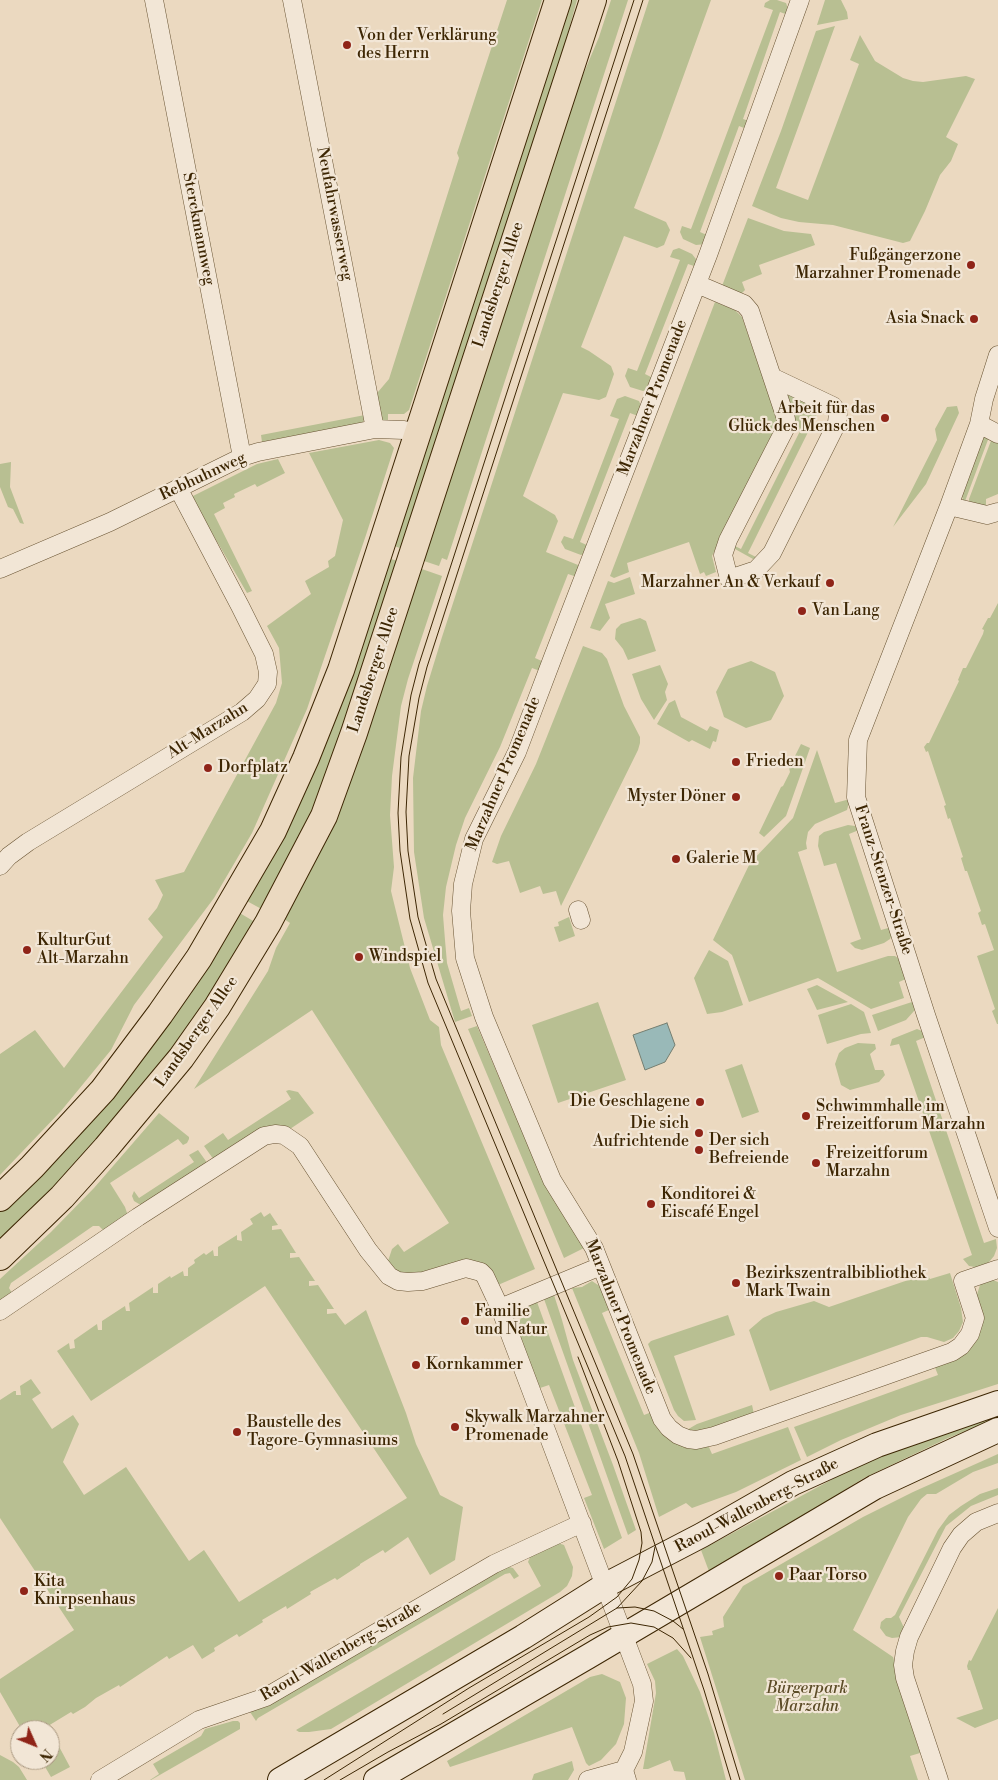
<!DOCTYPE html>
<meta charset="utf-8">
<style>
body{margin:0}
#map{position:relative;width:998px;height:1780px;overflow:hidden;background:#ebd9c0;font-family:"Libre Bodoni",serif}
canvas{display:block}
.north{position:absolute;left:10px;top:1720px;width:50px;height:50px;box-sizing:border-box;background:#f2e6d6;border:1px solid #aa9982;border-radius:50%;rotate:134deg;font-size:14px;font-weight:700;line-height:20px;text-align:center;color:#3d2603}
.north::after{content:'';display:block;margin:auto;width:18px;height:22px;background:#8f2418;clip-path:polygon(50% 0,100% 100%,50% 72%,0 100%)}
</style>
<div id="map">
<canvas width="998" height="1780"></canvas>
<div class="north">N</div>
</div>
<script>
const ctx = document.querySelector('canvas').getContext('2d');
ctx.lineJoin = 'round';
function fill(path, color) { ctx.fillStyle = color; ctx.fill(path, 'evenodd'); }
const toPath = rows => new Path2D(rows.map(r => 'M' + r).join(''));
function stroke(path, color, width, dash) { ctx.strokeStyle = color; ctx.lineWidth = width; ctx.lineCap = dash ? 'butt' : 'round'; ctx.setLineDash(dash || []); ctx.stroke(path); }
function label(font, color, halo, rows, align = 'center') {
  ctx.font = font + ' "Libre Bodoni",serif'; ctx.lineWidth = 4.5; ctx.setLineDash([]); ctx.textBaseline = 'middle'; ctx.strokeStyle = halo; ctx.fillStyle = color; for (const [text, x, y, turn = 0] of rows) {
    ctx.save(); ctx.translate(x, y); ctx.rotate((+turn || 0) * Math.PI / 180); ctx.textAlign = isNaN(turn) ? turn : align; if (halo) ctx.strokeText(text, 0, 0); ctx.fillText(text, 0, 0); ctx.restore();
  }
}
fill(toPath([
 [507,0,542,0,409,410,404,414,388,414,388,420,381,420,372,399,389,379,459,158,457,153],
 [568,0,577,0,559,65,406,550,391,545],
 [611,0,628,0,447,560,442,558,439,566,421,560,577,89,599,37],
 [649,0,711,0,661,138,634,208,666,222,670,230,664,245,657,248,624,236,581,347,589,351,611,366,614,374,606,397,599,400,563,393,523,496,555,515,558,521,546,552,578,565,579,570,577,577,568,574,535,658,544,662,540,671,532,668,500,747,465,818,456,845,446,887,443,915,445,940,447,963,461,1011,469,1008,472,1016,455,1022,424,918,414,852,413,778,421,711,427,686,442,637],
 [770,0,777,0,786,3,789,11,788,15,780,12,743,119,752,122,749,130,739,126,700,232,709,236,706,244,696,245,683,239,680,232,682,226,691,229,773,10,764,7,765,3],
 [825,0,841,0,847,12,848,19,817,25],
 [835,26,776,188,808,200,859,64,850,60,860,35,875,61,903,78,913,81,923,82,966,76,975,79,946,137,958,144,951,161,940,175,925,211,910,241,903,243,833,225,799,222,781,218,752,206,781,131,816,31],
 [748,218,784,231,811,234,815,245,759,265,762,274,742,282,745,290,741,294,722,286],
 [679,248,692,254,699,263,697,267,688,264,645,374,653,378,650,389,643,391,630,387,625,376,628,368,637,371,680,260,670,257,673,250],
 [715,302,735,310,742,317,778,422,712,556,716,572,706,576,704,572,700,574,689,542,627,563,629,572,614,578,610,576],
 [784,392,826,409,828,414,819,410,748,553,756,557,753,559,735,549,732,547,733,545,741,549,800,431,792,426],
 [625,396,639,401,642,408,638,416,630,413,580,542,589,546,586,553,581,555,565,549,561,542,564,536,573,539,619,419,610,416,617,399],
 [957,406,959,413,926,484,893,527,937,440,935,429,947,407],
 [365,415,363,423,262,442,261,435],
 [984,436,989,437,964,504,961,492],
 [992,438,998,440,998,494,986,499,986,509,969,507,969,499],
 [379,440,390,443,394,448,366,535,307,709,252,833,214,898,134,1005,111,1050,61,1111,0,1175,0,1054,35,1030,64,1068,163,937,148,919,157,908,163,895,155,880,184,872,276,703,282,683,279,648,267,626,311,594,305,581,329,567,328,561,335,556,343,520,309,453],
 [278,459,285,473,257,487,255,484,234,494,235,497,223,503,225,508,214,514,252,591,247,593,191,497,257,464],
 [11,462,10,487,24,524,20,523,13,509,8,507,0,487,0,464],
 [387,558,402,562,336,762,267,912,245,900],
 [419,568,442,576,408,679,401,706,392,776,390,815,394,867,391,891,410,968,430,1020,439,1027,441,1045,535,1269,498,1285,495,1279,400,1273,394,1271,388,1261,392,1249,398,1244,404,1252,449,1223,312,1010,194,1089,268,971,276,948,290,923,284,919],
 [630,577,635,594,605,604,610,618,600,631,590,628,608,581,614,583],
 [998,603,998,1024,997,1024,992,1011,995,1009,977,956,994,950,985,924,982,925,978,913,981,911,967,871,965,871,961,858,963,857,950,818,948,819,944,806,946,805,928,751,926,752,924,747,927,743,929,743,959,681,958,680,963,668,966,668,983,634,984,630,982,629,988,618,990,618],
 [640,618,646,621,656,651,628,660,623,649,615,639,616,629,621,624],
 [583,646,602,653,607,659,624,706,640,737,640,743,638,750,561,906,556,891,543,894,540,886,520,893,509,861,497,864,492,862,501,836,536,764],
 [751,661,775,672,784,696,771,720,746,728,724,717,716,692,728,669],
 [660,665,668,684,665,692,667,700,654,720,641,699,632,674],
 [675,700,681,717,707,731,710,726,719,730,716,742,713,741,710,749,692,740,689,742,657,724,669,703],
 [801,744,810,748,786,816,764,837,759,833,781,787,783,786,790,772,789,768],
 [817,750,835,803,850,799,847,810,815,824,808,832,806,843,807,849,798,852,837,972,888,956,895,956,902,961,908,978,899,982,904,998,871,1009,818,978,749,1002,732,955,713,940,750,863,793,818],
 [848,825,855,826,859,830,849,834,881,930,892,927,893,933,890,939,884,943,862,950,855,948,850,943,861,939,836,863,824,866,818,846,819,836,824,832],
 [238,912,260,925,166,1065,0,1247,0,1212,49,1162],
 [569,917,575,936,559,942,554,927,559,926,558,922],
 [709,950,728,961,743,1005,722,1012,707,1014,694,978],
 [817,985,848,1002,817,1010,807,989],
 [915,1001,916,1005,914,1011,906,1020,878,1031,872,1015],
 [598,1002,626,1080,558,1103,532,1025],
 [851,1004,864,1012,871,1033,861,1034,827,1044,818,1015],
 [477,1026,542,1178,586,1247,564,1258,468,1029],
 [917,1029,922,1031,928,1036,916,1041,984,1243,996,1239,997,1248,994,1256,989,1262,982,1266,975,1267,969,1266,963,1259,972,1255,899,1044,890,1046,892,1039],
 [858,1043,875,1044,876,1049,870,1054,875,1070,883,1070,885,1075,879,1082,850,1090,841,1085,835,1064,839,1053,845,1048],
 [742,1064,759,1112,742,1118,725,1070],
 [289,1090,298,1092,314,1113,290,1129,214,1160,204,1146,223,1133,228,1140,291,1099,286,1091],
 [159,1113,189,1137,189,1139,187,1143,183,1145,178,1139,110,1183,125,1207,127,1213,125,1217,105,1232,99,1226,93,1226,11,1283,9,1288,12,1293,0,1302,0,1279,51,1232,94,1188],
 [198,1150,208,1164,145,1204,139,1204,134,1201,132,1196,134,1191,139,1198,194,1162,189,1155],
 [261,1212,264,1217,270,1213,278,1225,272,1226,272,1230,281,1229,296,1253,290,1253,290,1258,299,1257,315,1281,309,1281,309,1286,318,1285,334,1309,327,1309,327,1314,336,1313,345,1325,366,1310,406,1413,416,1444,440,1495,463,1507,455,1560,430,1575,408,1537,385,1553,383,1550,360,1564,360,1565,337,1580,335,1578,310,1592,311,1594,287,1609,286,1606,262,1620,263,1622,239,1637,237,1634,214,1648,215,1651,202,1659,193,1645,169,1659,167,1656,120,1687,119,1685,96,1698,85,1707,73,1714,71,1712,48,1726,70,1767,51,1777,41,1760,50,1760,50,1730,22,1730,0,1692,0,1679,74,1630,0,1518,0,1400,14,1391,16,1391,16,1395,21,1395,20,1386,31,1379,41,1393,32,1399,52,1429,73,1415,79,1424,63,1462,84,1495,126,1467,189,1561,204,1550,239,1602,407,1498,265,1286,91,1401,57,1351,69,1343,70,1349,75,1348,74,1340,97,1324,98,1330,102,1330,102,1321,125,1306,126,1311,130,1311,129,1303,153,1287,153,1293,158,1293,158,1284,170,1276,171,1278,183,1271,184,1276,188,1276,188,1268,195,1263,194,1260,204,1253,206,1255,213,1250,214,1256,218,1256,218,1247,237,1235,237,1240,242,1241,241,1232,253,1224,250,1219],
 [950,1273,961,1308,963,1322,959,1331,953,1338,944,1342,927,1337,921,1337,770,1391,749,1330,763,1318,776,1312,814,1301,829,1307,920,1276,928,1276,930,1279],
 [990,1279,998,1282,998,1384,901,1415,841,1440,807,1457,794,1427,938,1375,934,1365,957,1357,980,1285,984,1280],
 [592,1281,601,1287,611,1309,602,1313,644,1415,652,1412,708,1445,712,1454,788,1427,801,1460,736,1492,692,1508,686,1503,659,1517,639,1453,572,1288,582,1287],
 [554,1295,562,1320,573,1360,613,1465,636,1530,628,1535,544,1299],
 [537,1302,622,1538,604,1549,584,1498,592,1495,549,1385,540,1388,518,1332,519,1324,522,1314,527,1306],
 [728,1315,735,1335,674,1356,696,1420,684,1421,678,1416,674,1410,648,1344,651,1341],
 [752,1405,754,1414,704,1432,685,1431,697,1424],
 [998,1411,998,1418,948,1438,864,1478,843,1491,799,1522,710,1574,701,1550,881,1453],
 [998,1454,998,1463,973,1472,936,1494,927,1494,921,1499,908,1517,853,1630,893,1657,914,1726,912,1727,920,1753,910,1756,918,1780,745,1780,700,1637,713,1635,712,1631,724,1627,723,1617,743,1586,863,1517,913,1492],
 [998,1488,998,1495,971,1506,946,1526,899,1617,905,1630,902,1637,892,1638,886,1636,880,1628,881,1622,886,1618,891,1618,895,1615,938,1530,949,1515,961,1506,980,1494],
 [558,1543,564,1545,573,1567,572,1576,567,1586,560,1592,331,1729,309,1732,299,1732,296,1730,541,1586,528,1562,530,1557],
 [506,1566,513,1568,519,1576,514,1579,510,1573,505,1574,258,1718,256,1721,248,1709],
 [998,1608,998,1719,975,1728,956,1718,983,1709,970,1670,968,1670,967,1666,969,1660,971,1661],
 [677,1649,683,1656,700,1692,714,1733,726,1780,686,1780,684,1772,674,1771,670,1760,648,1769,643,1769,656,1693,655,1681,647,1664],
 [602,1674,620,1682,626,1698,624,1724,616,1744,601,1760,589,1766,586,1763,572,1727,450,1767,447,1761,590,1677],
 [233,1721,238,1721,240,1723,240,1729,151,1780,150,1780,159,1774,153,1764,201,1736,205,1729],
 [0,1755,13,1762,19,1767,27,1780,0,1780],
 [572,1761,574,1770,568,1780,532,1780,534,1774]
]), '#b8bf92');
const water = toPath([
 [667,1023,675,1045,665,1062,645,1070,633,1035,667,1023]
]);
fill(water, '#99b9b8');
stroke(water, '#747e70', 1);
const street = toPath([
 [154,0,242,457],
 [292,0,375,429],
 [800,0,708,255,553,657,517,752,474,839,463,884,461,911,465,958,484,1017,552,1180,594,1248,662,1419,669,1428,678,1435,688,1439,696,1440,714,1436,952,1352,961,1346,970,1334,975,1318,963,1281,998,1269],
 [697,284,744,304,750,311,786,419,786,427,728,540,723,555,729,579,756,570,772,553,837,423,838,413,833,406,772,377],
 [998,355,984,399,979,424,949,506,858,740,856,797,926,1015,998,1228],
 [979,424,998,434],
 [949,506,987,515,998,512],
 [0,569,110,522,242,457,258,452,375,429,404,430,418,435],
 [0,866,9,856,28,842,242,712,257,699,267,684,268,672,264,654,240,606,178,488],
 [578,910,581,920],
 [500,1308,601,1266],
 [0,1311,138,1217,264,1136,275,1134,284,1135,300,1146,368,1250,389,1276,398,1281,408,1282,423,1281,466,1268,481,1272,485,1276,500,1308,642,1684,644,1701,633,1752,624,1770,627,1780],
 [100,1780,199,1720,266,1697,494,1564,582,1523],
 [588,1780,624,1770],
 [939,1780,905,1678,903,1665,905,1651,909,1637,952,1548,961,1535,976,1522,998,1513]
]);
const secondary = toPath([
 [280,1780,523,1637,604,1586,702,1535,793,1483,877,1445,998,1403],
 [376,1780,589,1656,875,1487,998,1430]
]);
const primary = toPath([
 [0,1198,32,1167,103,1090,160,1014,199,958,273,831,306,758,341,670,558,0],
 [0,1257,62,1197,106,1148,181,1058,217,1007,268,923,324,816,354,733,593,0]
]);
stroke(street, '#685332', 19);
stroke(secondary, '#3d2603', 26);
stroke(primary, '#3d2603', 28);
stroke(street, '#f2e6d6', 18);
stroke(secondary, '#f2e6d6', 24);
stroke(primary, '#ebd9c0', 26);
stroke(toPath([
 [634,0,419,664,411,695,401,757,398,813,400,851,410,919,428,983,625,1456,704,1690,731,1780],
 [643,0,427,667,419,698,409,756,406,812,408,851,418,917,436,979,633,1454,708,1674,740,1780],
 [617,1608,635,1607,654,1611,673,1621,683,1629],
 [443,1714,617,1608,642,1581,652,1562,655,1547],
 [324,1780,469,1688,589,1617,617,1597,632,1579,639,1560,642,1543,641,1532,618,1461,578,1357],
 [340,1780,388,1752,441,1724,590,1635,608,1627,631,1623,654,1627,673,1638,691,1658]
]), '#3d2603', 1);
for (const [x, y, r, color] of [
 [347,45,5,"#8f2418"],
 [971,265,5,"#8f2418"],
 [974,319,5,"#8f2418"],
 [885,418,5,"#8f2418"],
 [830,583,5,"#8f2418"],
 [802,611,5,"#8f2418"],
 [736,762,5,"#8f2418"],
 [208,768,5,"#8f2418"],
 [736,797,5,"#8f2418"],
 [676,859,5,"#8f2418"],
 [27,950,5,"#8f2418"],
 [359,957,5,"#8f2418"],
 [700,1102,5,"#8f2418"],
 [806,1116,5,"#8f2418"],
 [699,1133,5,"#8f2418"],
 [699,1150,5,"#8f2418"],
 [816,1163,5,"#8f2418"],
 [651,1204,5,"#8f2418"],
 [736,1283,5,"#8f2418"],
 [465,1321,5,"#8f2418"],
 [416,1365,5,"#8f2418"],
 [455,1427,5,"#8f2418"],
 [237,1432,5,"#8f2418"],
 [779,1576,5,"#8f2418"],
 [24,1591,5,"#8f2418"]
]) { const dot = new Path2D(); dot.arc(x, y, r, 0, 2 * Math.PI); ctx.fillStyle = color; ctx.fill(dot); stroke(dot, '#f2e6d6', 2); }
label('16px', '#3d2603', '#f2e6d6', [
 ["Von der Verklärung",357,36],
 ["des Herrn",357,54],
 ["Fußgängerzone",961,256,"right"],
 ["Marzahner Promenade",961,274,"right"],
 ["Asia Snack",964,319,"right"],
 ["Arbeit für das",875,409,"right"],
 ["Glück des Menschen",875,427,"right"],
 ["Marzahner An & Verkauf",820,583,"right"],
 ["Van Lang",812,611],
 ["Frieden",746,762],
 ["Dorfplatz",218,768],
 ["Myster Döner",726,797,"right"],
 ["Galerie M",686,859],
 ["KulturGut",37,941],
 ["Alt-Marzahn",37,959],
 ["Windspiel",369,957],
 ["Die Geschlagene",690,1102,"right"],
 ["Schwimmhalle im",816,1107],
 ["Freizeitforum Marzahn",816,1125],
 ["Die sich",689,1124,"right"],
 ["Aufrichtende",689,1142,"right"],
 ["Der sich",709,1141],
 ["Befreiende",709,1159],
 ["Freizeitforum",826,1154],
 ["Marzahn",826,1172],
 ["Konditorei &",661,1195],
 ["Eiscafé Engel",661,1213],
 ["Bezirkszentralbibliothek",746,1274],
 ["Mark Twain",746,1292],
 ["Familie",475,1312],
 ["und Natur",475,1330],
 ["Kornkammer",426,1365],
 ["Skywalk Marzahner",465,1418],
 ["Promenade",465,1436],
 ["Baustelle des",247,1423],
 ["Tagore-Gymnasiums",247,1441],
 ["Paar Torso",789,1576],
 ["Kita",34,1582],
 ["Knirpsenhaus",34,1600]
], 'left');
label('16px', '#3d2603', '#f2e6d6', [
 ["Neufahrwasserweg",334,214,79],
 ["Sterckmannweg",198,229,79],
 ["Landsberger Allee",499,285,-72],
 ["Marzahner Promenade",653,398,-69],
 ["Rebhuhnweg",203,477,-25],
 ["Landsberger Allee",374,670,-72],
 ["Alt-Marzahn",208,731,-32],
 ["Marzahner Promenade",504,774,-67],
 ["Franz-Stenzer-Straße",883,880,72],
 ["Landsberger Allee",197,1032,-55],
 ["Marzahner Promenade",620,1317,68],
 ["Raoul-Wallenberg-Straße",757,1506,-28],
 ["Raoul-Wallenberg-Straße",341,1652,-30]
]);
label('italic 16px', '#5c4c27', '#f2e6d6', [
 ["Bürgerpark",807,1689],
 ["Marzahn",807,1707]
]);
</script>
